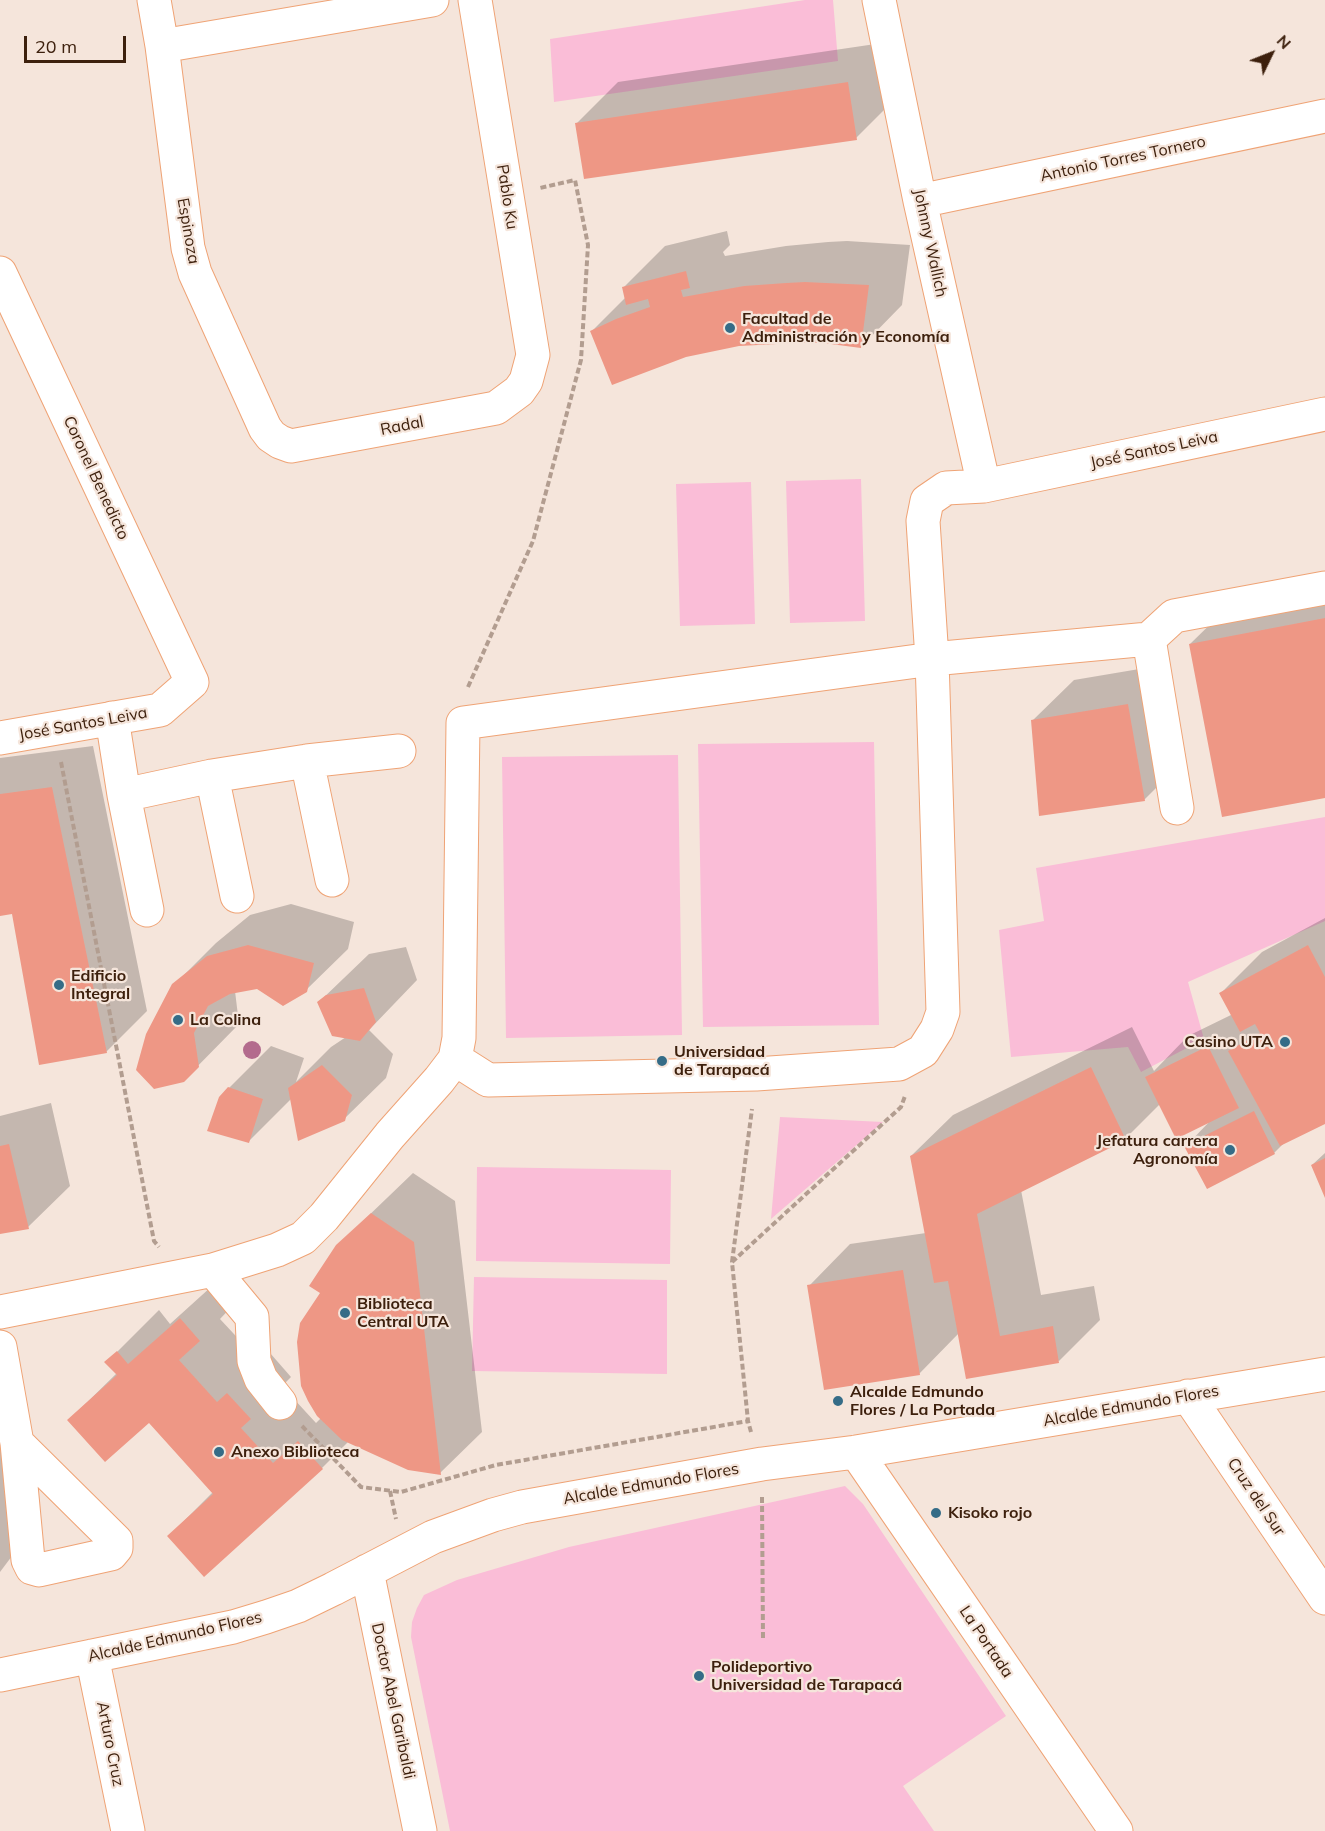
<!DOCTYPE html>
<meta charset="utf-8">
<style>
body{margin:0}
#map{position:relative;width:1325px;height:1831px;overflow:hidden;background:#f5e5db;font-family:Mulish,sans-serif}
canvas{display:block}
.north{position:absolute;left:1241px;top:24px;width:60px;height:60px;-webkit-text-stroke:4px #f5e5db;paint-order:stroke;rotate:47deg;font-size:16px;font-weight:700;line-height:24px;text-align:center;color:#3d200d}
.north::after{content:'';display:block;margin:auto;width:21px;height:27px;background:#3d200d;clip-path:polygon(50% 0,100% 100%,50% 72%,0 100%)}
.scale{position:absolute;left:24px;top:36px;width:102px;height:27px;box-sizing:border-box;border:3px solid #3d200d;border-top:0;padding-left:8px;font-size:18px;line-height:21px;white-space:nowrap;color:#3d200d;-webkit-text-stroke:4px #f5e5db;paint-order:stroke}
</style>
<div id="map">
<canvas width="1325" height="1831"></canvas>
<div class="north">N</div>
<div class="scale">20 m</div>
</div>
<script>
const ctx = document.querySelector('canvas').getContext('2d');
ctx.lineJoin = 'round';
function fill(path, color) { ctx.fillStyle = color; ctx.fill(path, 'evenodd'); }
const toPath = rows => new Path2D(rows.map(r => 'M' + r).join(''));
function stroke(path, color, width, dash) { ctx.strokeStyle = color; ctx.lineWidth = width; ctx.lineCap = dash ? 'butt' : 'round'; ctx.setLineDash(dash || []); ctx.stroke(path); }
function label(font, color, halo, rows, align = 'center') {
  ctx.font = font + ' Mulish,sans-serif'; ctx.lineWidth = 4.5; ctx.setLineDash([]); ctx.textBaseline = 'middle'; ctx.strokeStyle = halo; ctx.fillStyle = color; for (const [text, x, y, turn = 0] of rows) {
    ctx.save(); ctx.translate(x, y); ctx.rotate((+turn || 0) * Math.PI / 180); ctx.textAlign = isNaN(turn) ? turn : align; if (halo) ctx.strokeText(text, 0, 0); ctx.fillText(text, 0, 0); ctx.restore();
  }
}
fill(toPath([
 [805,0,833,0,838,61,554,102,550,39],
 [861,479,865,621,790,623,786,481],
 [751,482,755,624,680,626,676,484],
 [874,742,879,1025,703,1027,698,744],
 [678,755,682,1035,506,1038,502,757],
 [1325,817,1325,921,1188,982,1204,1039,1141,1072,1128,1047,1011,1057,999,930,1044,921,1036,868],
 [780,1117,883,1122,771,1219],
 [477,1167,671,1170,670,1264,476,1261],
 [474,1277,667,1280,667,1374,472,1371],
 [845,1486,863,1504,1006,1716,903,1786,934,1831,450,1831,411,1637,412,1622,417,1608,424,1595,457,1580,569,1547]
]), '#fabdd7');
fill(toPath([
 [889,42,897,97,856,138,577,123,618,82],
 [727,231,730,245,723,252,725,256,786,246,828,242,847,241,910,245,902,305,861,347,823,342,591,332,626,297,624,287,665,246],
 [1325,585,1325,796,1190,644,1232,603],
 [1169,664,1186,758,1144,800,1032,721,1074,680],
 [93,746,147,1011,106,1052,14,912,0,915,0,758],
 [291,904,354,922,348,949,306,990,258,987,235,991,239,1024,184,1080,174,985,216,943,250,915],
 [1325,918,1325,1122,1286,1141,1274,1153,1186,1146,1211,1120,1160,1104,1125,1139,1021,1190,1041,1295,1094,1286,1100,1320,1059,1361,959,1333,919,1374,809,1286,850,1244,926,1233,911,1156,953,1115,1132,1027,1154,1071,1188,1036,1233,1014,1221,993,1262,952],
 [406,947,417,980,369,1030,393,1054,386,1078,344,1119,291,1099,249,1141,229,1088,271,1046,304,1058,296,1082,331,1047,346,1037,319,1002,369,954],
 [51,1103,70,1186,28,1227,0,1233,0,1116],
 [1325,1153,1325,1194,1312,1165],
 [413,1173,455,1201,482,1432,440,1473,349,1441,322,1468,169,1536,213,1492,149,1421,69,1420,117,1373,107,1362,159,1310,170,1324,222,1277,240,1298,220,1319,260,1362,270,1353,291,1377,282,1386,316,1423,321,1418,322,1292,337,1246],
 [0,1338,36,1524,0,1572]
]), '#0003');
fill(toPath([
 [848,82,857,140,584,179,575,123],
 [686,271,690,288,681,290,683,297,744,286,786,283,805,282,869,285,861,348,823,343,796,343,739,346,686,357,612,385,590,331,616,319,650,307,648,299,626,305,622,287],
 [1325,618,1325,798,1222,817,1189,644],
 [1128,704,1145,801,1039,816,1031,720],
 [52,787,107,1053,39,1065,12,914,0,916,0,794],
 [248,945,314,963,307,992,283,1006,257,989,230,994,208,1006,194,1033,199,1067,184,1082,154,1089,136,1070,146,1034,172,984,207,956],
 [1308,945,1325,977,1325,1124,1280,1146,1228,1051,1260,1033,1255,1024,1240,1032,1219,993],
 [364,988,376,1022,360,1041,332,1036,317,1002,326,995],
 [1208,1046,1239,1108,1176,1139,1145,1077],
 [322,1065,352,1095,345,1121,298,1141,288,1088],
 [1091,1067,1126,1140,977,1214,1000,1336,1053,1326,1059,1363,966,1379,948,1281,934,1283,910,1156],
 [228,1087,263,1099,249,1143,207,1131,219,1097],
 [1254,1111,1275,1154,1207,1189,1184,1146],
 [9,1144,29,1229,0,1234,0,1146],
 [1325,1158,1325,1198,1311,1165],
 [371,1213,414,1242,441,1475,408,1470,342,1440,317,1416,308,1401,301,1386,297,1342,300,1323,320,1293,309,1286,336,1245],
 [903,1270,920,1375,824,1390,807,1285],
 [180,1318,200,1341,179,1360,217,1402,227,1393,251,1419,241,1428,273,1463,298,1441,323,1469,204,1577,167,1536,213,1494,149,1423,105,1462,67,1420,117,1375,104,1362,117,1351,128,1364]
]), '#ee9785');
const minor = toPath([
 [154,0,162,46,188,248,195,273,265,428,271,436,280,442,291,446,496,408,519,391,526,381,533,355,475,0],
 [879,0,920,201,984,486],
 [162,46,432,0],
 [920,201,1325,116],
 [0,273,192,682,160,710,0,738],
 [1325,414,984,486,946,488,927,501,923,521,932,659,1149,639,1174,616,1325,588],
 [1149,639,1177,808],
 [932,659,943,1012,937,1029,923,1051,899,1064,756,1074,488,1080,455,1059,459,1038,463,723,932,659],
 [112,718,124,795,147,910],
 [307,761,332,880],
 [212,776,237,896],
 [124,795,212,776,307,761,399,751],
 [213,1270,252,1317,254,1361,261,1379,280,1403],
 [0,1312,213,1270,277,1250,303,1238,324,1217,390,1135,439,1080,455,1059],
 [0,1347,17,1443,28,1560,32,1568,39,1570,111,1554,116,1548,116,1541,17,1443],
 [1188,1396,1325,1598],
 [856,1452,1116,1831],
 [367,1571,420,1831],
 [92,1656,128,1831],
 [0,1675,233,1627,266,1617,298,1606,333,1589,433,1537,493,1515,522,1507,762,1464,856,1452,1325,1374]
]);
stroke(minor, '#efa375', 35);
stroke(toPath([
 [468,687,533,541,581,360,588,245,575,180,540,188],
 [61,762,154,1241,159,1247],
 [732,1262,901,1107,905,1096],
 [302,1426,361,1487,401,1492,496,1465,748,1421],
 [751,1432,748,1421,732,1262,752,1109],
 [390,1491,396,1519],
 [762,1497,763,1638]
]), '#b29d90', 4, [6, 3]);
stroke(minor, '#fff', 33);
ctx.fillStyle = '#b36b8d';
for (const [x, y] of [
 [252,1050]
]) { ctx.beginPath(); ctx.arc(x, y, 9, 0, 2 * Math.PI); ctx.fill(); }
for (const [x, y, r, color] of [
 [730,328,6,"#356c87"],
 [59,985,6,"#356c87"],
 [178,1020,6,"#356c87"],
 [1285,1042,6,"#356c87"],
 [662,1061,6,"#356c87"],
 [1230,1150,6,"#356c87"],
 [345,1313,6,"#356c87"],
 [838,1401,6,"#356c87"],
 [219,1452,6,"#356c87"],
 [936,1513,6,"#356c87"],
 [699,1676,6,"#356c87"]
]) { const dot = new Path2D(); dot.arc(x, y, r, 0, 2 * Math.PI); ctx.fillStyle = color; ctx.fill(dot); stroke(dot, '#f5e5db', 2); }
label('16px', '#3d200d', '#f5e5db', [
 ["Antonio Torres Tornero",1123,159,-12],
 ["Pablo Ku",507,197,81],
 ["Espinoza",188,231,80],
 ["Johnny Wallich",930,243,78],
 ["Radal",402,426,-11],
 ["José Santos Leiva",1154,450,-12],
 ["Coronel Benedicto",96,478,65],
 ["José Santos Leiva",83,724,-10],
 ["Alcalde Edmundo Flores",1131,1406,-10],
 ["Alcalde Edmundo Flores",651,1484,-10],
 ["Cruz del Sur",1256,1497,56],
 ["Alcalde Edmundo Flores",175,1637,-13],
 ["La Portada",986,1642,56],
 ["Doctor Abel Garibaldi",393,1701,78],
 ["Arturo Cruz",110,1744,79]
]);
label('bold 16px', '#3d200d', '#f5e5db', [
 ["Facultad de",742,319],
 ["Administración y Economía",742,337],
 ["Edificio",71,976],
 ["Integral",71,994],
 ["La Colina",190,1020],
 ["Casino UTA",1273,1042,"right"],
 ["Universidad",674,1052],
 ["de Tarapacá",674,1070],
 ["Jefatura carrera",1218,1141,"right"],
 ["Agronomía",1218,1159,"right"],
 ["Biblioteca",357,1304],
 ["Central UTA",357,1322],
 ["Alcalde Edmundo",850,1392],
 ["Flores / La Portada",850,1410],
 ["Anexo Biblioteca",231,1452],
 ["Kisoko rojo",948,1513],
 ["Polideportivo",711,1667],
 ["Universidad de Tarapacá",711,1685]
], 'left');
</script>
